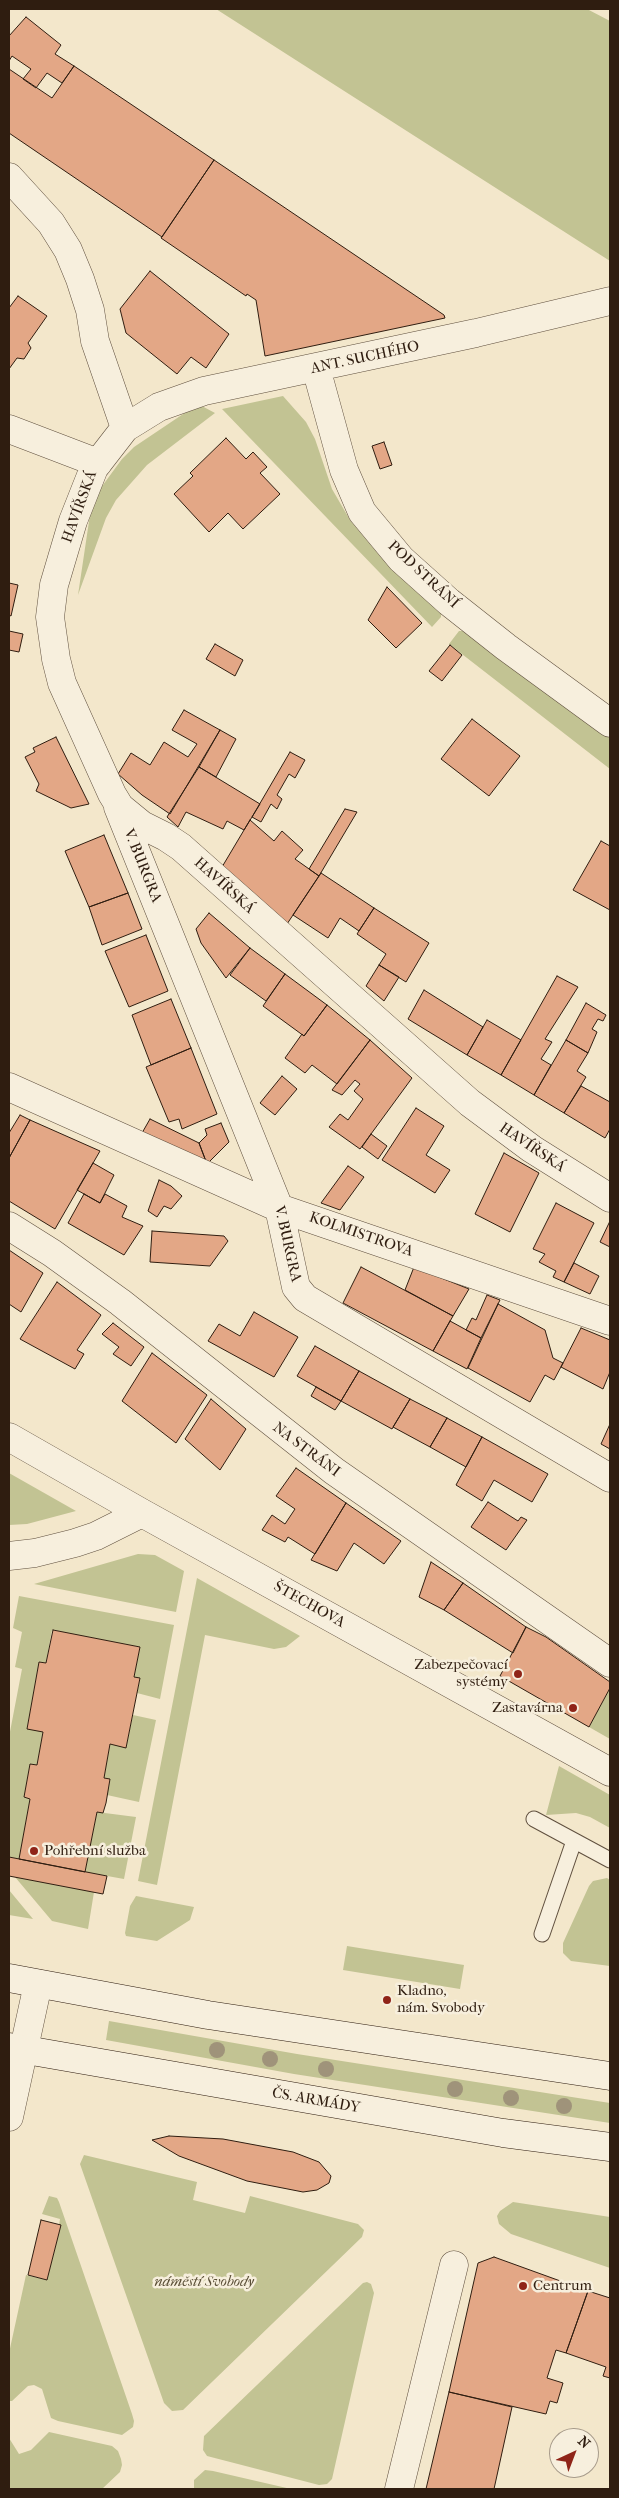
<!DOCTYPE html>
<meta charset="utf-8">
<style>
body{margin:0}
#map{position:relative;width:619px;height:2498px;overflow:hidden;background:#f3e7cb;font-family:"IM FELL French Canon",serif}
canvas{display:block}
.frame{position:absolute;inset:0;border:10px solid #2f1d10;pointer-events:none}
.north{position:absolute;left:549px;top:2428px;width:50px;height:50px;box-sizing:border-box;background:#f7efdd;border:1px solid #a79b8b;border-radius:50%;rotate:43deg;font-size:14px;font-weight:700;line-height:20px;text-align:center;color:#2f1d10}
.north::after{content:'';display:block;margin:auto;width:18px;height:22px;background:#8f2418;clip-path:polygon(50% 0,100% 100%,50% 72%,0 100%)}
</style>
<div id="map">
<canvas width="619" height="2498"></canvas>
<div class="frame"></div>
<div class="north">N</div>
</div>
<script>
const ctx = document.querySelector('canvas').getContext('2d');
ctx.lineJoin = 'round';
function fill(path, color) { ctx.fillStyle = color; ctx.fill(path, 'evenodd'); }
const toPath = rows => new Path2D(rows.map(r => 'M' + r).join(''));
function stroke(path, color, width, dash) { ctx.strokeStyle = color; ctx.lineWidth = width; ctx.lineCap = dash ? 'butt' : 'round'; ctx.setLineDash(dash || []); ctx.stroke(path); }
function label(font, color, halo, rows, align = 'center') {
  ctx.font = font + ' "IM FELL French Canon",serif'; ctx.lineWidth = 5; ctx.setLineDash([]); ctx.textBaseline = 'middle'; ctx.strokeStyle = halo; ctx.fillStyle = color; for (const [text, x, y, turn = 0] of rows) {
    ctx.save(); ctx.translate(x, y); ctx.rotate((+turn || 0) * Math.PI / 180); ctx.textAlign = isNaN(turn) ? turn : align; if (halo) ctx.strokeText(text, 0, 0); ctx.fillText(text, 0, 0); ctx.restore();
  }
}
fill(toPath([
 [216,9,587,9,610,21,610,261],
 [283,396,306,422,315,439,332,489,350,520,380,556,441,612,441,617,432,627,222,409],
 [198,404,215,413,147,465,116,500,106,518,78,595,91,508,100,489,122,459,134,447],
 [459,631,465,631,610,738,610,769,449,644],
 [9,1473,76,1511,27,1524,9,1525],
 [138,1554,155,1555,184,1571,176,1612,34,1584],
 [197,1578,300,1636,286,1647,274,1649,205,1635,157,1885,138,1881],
 [19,1596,174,1625,160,1699,137,1693,140,1679,134,1677,140,1647,52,1630,46,1663,39,1662,27,1728,43,1732,37,1765,30,1764,24,1797,30,1799,19,1859,9,1857,9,1737,22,1669,15,1667,22,1632,13,1628],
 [610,1688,610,1739,589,1727],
 [133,1715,156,1720,139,1802,107,1795,110,1779,104,1778,110,1744,126,1747],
 [559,1766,610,1795,610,1828,590,1817,576,1813,546,1815],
 [97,1812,136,1817,124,1879,85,1872],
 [15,1877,94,1892,88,1929,52,1921],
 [607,1878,610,1880,610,1966,571,1961,563,1953,563,1943,589,1886,593,1881],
 [9,1890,33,1919,9,1915],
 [136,1896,194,1907,190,1920,157,1941,126,1936,125,1933,130,1906],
 [347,1946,464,1965,460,1989,343,1970],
 [109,2021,297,2054,610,2103,610,2123,294,2074,106,2040],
 [84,2155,197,2182,193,2200,245,2213,250,2196,358,2224,364,2230,362,2237,183,2410,172,2411,164,2403,80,2164],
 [49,2196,57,2198,59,2202,132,2414,134,2421,133,2427,122,2435,58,2421,51,2418,42,2389,34,2385,28,2386,12,2401,9,2401,9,2353,26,2275,47,2280,61,2225,59,2225,60,2219,42,2214],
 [513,2202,610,2217,610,2268,511,2234,499,2224,497,2216,500,2211],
 [367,2282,371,2284,374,2293,332,2479,327,2484,319,2485,207,2456,203,2450,204,2436,363,2283],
 [49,2432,112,2446,118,2451,121,2459,122,2465,120,2472,102,2489,9,2489,9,2438,19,2454,31,2450],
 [205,2470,213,2471,291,2489,194,2489,194,2480]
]), '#c2c393');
const building = toPath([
 [26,17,61,45,55,54,74,66,62,83,47,73,36,88,23,79,31,69,12,56,9,61,9,36,26,17],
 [74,66,214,160,162,237,9,133,9,69,52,98,74,66],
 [214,160,444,315,445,318,265,356,256,300,247,294,246,296,161,238,214,160],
 [150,271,229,334,206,368,191,357,177,374,126,333,120,309,150,271],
 [18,296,47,316,28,343,31,348,24,359,17,358,9,369,9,308,18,296],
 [226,438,246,459,253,452,267,467,260,473,280,494,243,529,228,513,209,532,174,494,193,476,190,473,226,438],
 [384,442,392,465,380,469,372,446,384,442],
 [9,583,18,585,11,616,9,615,9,583],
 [387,587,422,623,396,648,368,620,387,587],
 [9,631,23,634,19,652,9,650,9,631],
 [215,644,243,660,235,676,206,659,215,644],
 [450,645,462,655,442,681,429,671,450,645],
 [184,710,220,730,170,814,142,795,118,774,131,753,150,765,164,742,188,757,197,744,172,730,184,710],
 [472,719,520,756,489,796,441,759,472,719],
 [220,730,236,739,216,777,199,767,220,730],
 [56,737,89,804,71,808,36,791,39,784,25,757,35,752,33,748,56,737],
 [290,752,305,760,295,778,289,774,277,795,282,799,277,809,271,804,261,822,252,817,290,752],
 [199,767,260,804,244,830,227,821,223,829,186,812,178,827,167,817,199,767],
 [345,809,357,812,319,876,309,869,345,809],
 [250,820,274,841,282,831,303,850,295,859,319,876,287,924,222,867,250,820],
 [104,835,128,893,89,907,65,851,104,835],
 [601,841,610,846,610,910,573,890,601,841],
 [321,873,374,908,359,931,340,918,328,938,293,915,321,873],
 [128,893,142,929,102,945,89,907,128,893],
 [374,908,429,943,406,982,379,965,386,954,357,934,374,908],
 [209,913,250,948,226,978,201,943,196,929,209,913],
 [146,935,168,991,129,1007,105,951,146,935],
 [250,948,285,974,266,1001,230,975,250,948],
 [379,965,399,977,384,1001,366,986,379,965],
 [285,974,327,1005,304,1036,263,1006,285,974],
 [557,976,578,987,545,1039,552,1042,541,1059,551,1065,534,1095,501,1075,557,976],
 [424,990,483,1027,467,1055,408,1019,424,990],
 [171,999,191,1048,151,1065,132,1015,171,999],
 [586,1003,606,1015,603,1021,598,1019,592,1029,597,1032,588,1053,566,1040,586,1003],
 [327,1005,370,1040,337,1084,312,1065,305,1073,285,1058,302,1034,304,1036,327,1005],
 [487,1020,521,1040,501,1075,467,1055,487,1020],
 [370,1040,412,1078,360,1149,329,1127,340,1114,348,1120,363,1099,354,1091,360,1084,355,1080,342,1095,332,1090,370,1040],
 [566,1040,588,1053,577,1071,586,1077,564,1113,534,1095,566,1040],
 [191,1048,217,1114,182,1129,179,1119,169,1122,146,1067,191,1048],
 [282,1076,297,1089,275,1115,260,1103,282,1076],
 [581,1086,610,1102,610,1129,605,1138,564,1113,581,1086],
 [416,1108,444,1126,426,1155,450,1170,435,1193,382,1160,416,1108],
 [20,1115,30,1120,9,1158,9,1133,20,1115],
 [150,1119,199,1143,207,1164,142,1133,150,1119],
 [30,1120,100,1151,55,1229,9,1201,9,1158,30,1120],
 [221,1123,229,1142,207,1164,199,1143,207,1135,205,1129,221,1123],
 [371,1134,387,1146,378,1159,362,1147,371,1134],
 [504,1153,539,1173,510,1232,475,1214,504,1153],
 [93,1163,114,1175,100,1203,77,1190,93,1163],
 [348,1166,364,1177,340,1210,321,1203,348,1166],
 [159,1180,171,1186,182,1196,171,1209,164,1206,157,1217,148,1211,159,1180],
 [84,1194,100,1203,105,1194,127,1206,122,1217,143,1226,124,1255,68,1223,84,1194],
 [556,1203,594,1223,564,1282,553,1277,556,1271,539,1262,545,1254,533,1249,556,1203],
 [610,1221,610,1247,600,1242,610,1221],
 [152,1231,224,1236,228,1241,210,1266,150,1262,152,1231],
 [9,1250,43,1273,21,1312,9,1304,9,1250],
 [574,1263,599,1276,590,1294,564,1282,574,1263],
 [361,1267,453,1316,433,1351,343,1303,361,1267],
 [414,1267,469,1289,453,1316,405,1290,414,1267],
 [57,1282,101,1315,77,1350,84,1354,75,1369,20,1339,57,1282],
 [487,1295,500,1300,481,1338,466,1330,472,1318,476,1320,487,1295],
 [498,1304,545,1330,553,1358,563,1363,554,1380,545,1375,530,1402,468,1368,498,1304],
 [254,1312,298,1337,274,1377,208,1341,219,1324,240,1336,254,1312],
 [450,1321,481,1338,467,1369,433,1351,450,1321],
 [113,1323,144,1347,131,1366,113,1354,119,1347,102,1334,113,1323],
 [581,1328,610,1340,610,1372,603,1389,561,1367,581,1328],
 [315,1346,359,1371,341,1401,297,1376,315,1346],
 [152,1353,207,1395,176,1443,122,1401,152,1353],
 [359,1371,410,1399,392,1429,341,1401,359,1371],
 [316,1387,341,1401,335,1410,311,1396,316,1387],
 [211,1399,246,1429,220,1470,185,1439,211,1399],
 [410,1399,447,1418,430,1447,393,1427,410,1399],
 [447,1418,482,1437,466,1467,430,1447,447,1418],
 [610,1424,610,1449,601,1444,610,1424],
 [482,1437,548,1474,532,1502,494,1480,482,1501,456,1485,482,1437],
 [296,1468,346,1503,315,1554,288,1537,285,1542,262,1530,272,1515,285,1524,295,1509,276,1496,296,1468],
 [488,1502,518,1521,521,1517,527,1520,506,1550,471,1527,488,1502],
 [346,1503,401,1541,384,1564,354,1543,337,1571,311,1560,346,1503],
 [431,1562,463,1583,444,1610,419,1597,431,1562],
 [463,1583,526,1627,513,1653,444,1610,463,1583],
 [526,1627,546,1637,610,1682,610,1688,589,1727,500,1676,526,1627],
 [53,1630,140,1647,134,1677,140,1678,126,1748,110,1744,104,1778,110,1779,106,1803,103,1813,97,1812,85,1872,19,1859,30,1799,24,1797,30,1764,37,1765,43,1732,27,1729,39,1662,46,1663,53,1630],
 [9,1857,107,1876,103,1894,9,1876,9,1857],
 [169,2136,223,2139,293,2152,319,2162,331,2176,329,2183,317,2190,303,2192,247,2181,179,2156,152,2140,169,2136],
 [41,2220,61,2225,47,2280,28,2275,41,2220],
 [494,2257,588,2291,566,2353,556,2350,547,2378,563,2383,557,2403,550,2401,546,2414,449,2392,478,2263,494,2257],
 [588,2291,610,2298,610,2378,603,2376,606,2367,566,2353,588,2291],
 [449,2392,512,2407,494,2489,426,2489,449,2392]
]);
fill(building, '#e3a786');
stroke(building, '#2f1d10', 1);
const service = toPath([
 [534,1819,610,1860],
 [542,1934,574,1841]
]);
const minor = toPath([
 [9,177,51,223,68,250,80,279,90,310,95,341,125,428],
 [610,301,476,333,204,391,159,407,125,428,94,468,73,521,54,585,50,617,56,659,62,683,112,794,120,807,142,825,166,837,181,847,470,1103,532,1149,610,1198],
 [316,368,344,470,362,512,401,559,449,602,506,647,610,723],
 [9,429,98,463],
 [118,807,279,1208,296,1287,305,1298,610,1478],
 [9,1087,279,1208,610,1321],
 [9,1226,52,1253,120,1302,334,1471,610,1663],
 [9,1437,142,1513,610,1772],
 [9,1556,35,1553,75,1543,96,1536,142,1513],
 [9,2117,38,1984],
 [399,2489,454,2265]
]);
const secondary = toPath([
 [9,1978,208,2015,610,2076],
 [9,2047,503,2133,610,2147]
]);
stroke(service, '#60503f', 17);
stroke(minor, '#60503f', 29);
stroke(secondary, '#2f1d10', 29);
stroke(service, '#f7efdd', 15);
stroke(minor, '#f7efdd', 28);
stroke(secondary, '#f7efdd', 28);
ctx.fillStyle = '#9f937a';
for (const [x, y] of [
 [217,2050],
 [270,2059],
 [326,2069],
 [455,2089],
 [511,2098],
 [564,2106]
]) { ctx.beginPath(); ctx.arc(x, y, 8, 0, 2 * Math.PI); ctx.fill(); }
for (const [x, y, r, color] of [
 [518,1674,5,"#8f2418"],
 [573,1708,5,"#8f2418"],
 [34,1851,5,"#8f2418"],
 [387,2000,5,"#8f2418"],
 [523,2286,5,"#8f2418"]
]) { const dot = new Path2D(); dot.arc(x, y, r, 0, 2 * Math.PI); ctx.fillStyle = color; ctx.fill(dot); stroke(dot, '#f7efdd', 2); }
label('15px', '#2f1d10', '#f7efdd', [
 ["ANT. SUCHÉHO",365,358,-12],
 ["HAVÍŘSKÁ",80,507,-70],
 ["POD STRÁNÍ",423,575,43],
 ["V. BURGRA",142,866,68],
 ["HAVÍŘSKÁ",224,886,42],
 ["HAVÍŘSKÁ",532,1148,34],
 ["KOLMISTROVA",361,1235,19],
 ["V. BURGRA",287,1244,77],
 ["NA STRÁNI",306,1450,37],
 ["ŠTECHOVA",309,1605,29],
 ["ČS. ARMÁDY",316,2101,10]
]);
label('15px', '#2f1d10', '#f7efdd', [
 ["Zabezpečovací",508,1665,"right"],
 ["systémy",508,1682,"right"],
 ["Zastavárna",563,1708,"right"],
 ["Pohřební služba",44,1851],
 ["Kladno,",397,1991],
 ["nám. Svobody",397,2008],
 ["Centrum",533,2286]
], 'left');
label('italic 15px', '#5b4f37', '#f7efdd', [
 ["náměstí Svobody",204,2282]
]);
</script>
